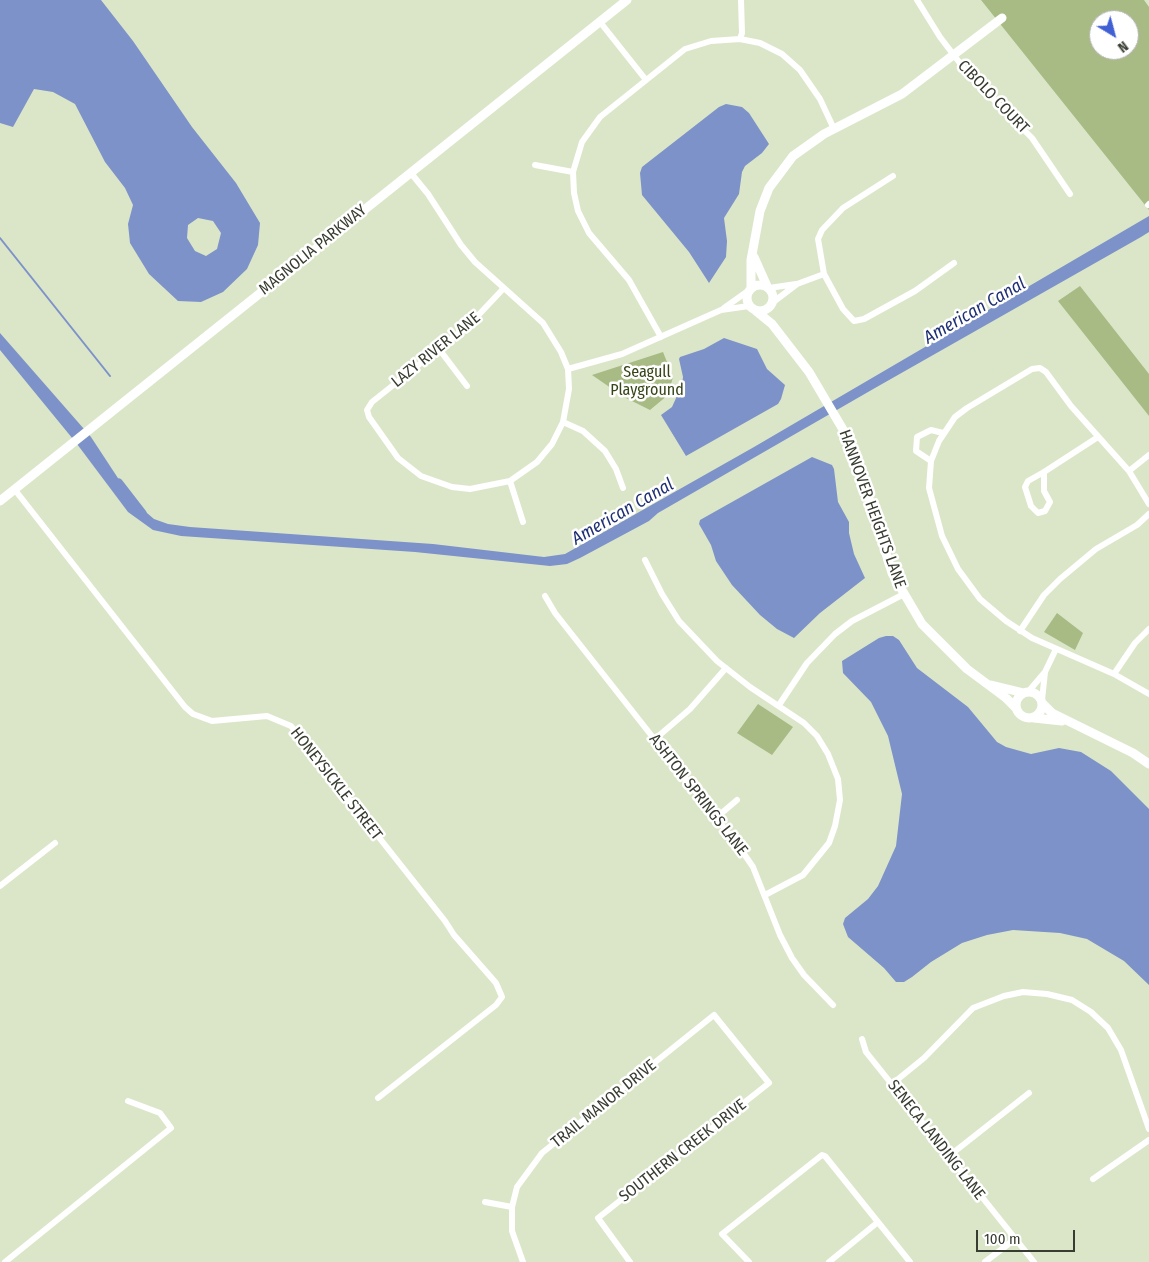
<!DOCTYPE html>
<style>
body{margin:0}
#map{position:relative;width:1149px;height:1262px;overflow:hidden;background:#dbe6c9;font-family:"Fira Sans Condensed",sans-serif}
canvas{display:block}
.north{position:absolute;left:1089px;top:10px;width:50px;height:50px;box-sizing:border-box;background:#fff;border:1px solid #afb1ad;border-radius:50%;rotate:143deg;font-size:14px;font-weight:700;line-height:20px;text-align:center;color:#383d31}
.north::after{content:'';display:block;margin:auto;width:18px;height:22px;background:#4160d3;clip-path:polygon(50% 0,100% 100%,50% 72%,0 100%)}
.scale{position:absolute;left:976px;top:1230px;width:99px;height:22px;box-sizing:border-box;border:2px solid #383d31;border-top:0;padding-left:6px;font-size:15px;line-height:18px;white-space:nowrap;color:#383d31;-webkit-text-stroke:4px #fff;paint-order:stroke}
</style>
<div id="map">
<canvas width="1149" height="1262"></canvas>
<div class="north">N</div>
<div class="scale">100 m</div>
</div>
<script>
const ctx = document.querySelector('canvas').getContext('2d');
ctx.lineJoin = 'round';
function fill(path, color) { ctx.fillStyle = color; ctx.fill(path, 'evenodd'); }
const toPath = rows => new Path2D(rows.map(r => 'M' + r).join(''));
function stroke(path, color, width, dash) { ctx.strokeStyle = color; ctx.lineWidth = width; ctx.lineCap = dash ? 'butt' : 'round'; ctx.setLineDash(dash || []); ctx.stroke(path); }
function label(font, color, halo, rows, align = 'center') {
  ctx.font = font + ' "Fira Sans Condensed",sans-serif'; ctx.lineWidth = 5; ctx.setLineDash([]); ctx.textBaseline = 'middle'; ctx.strokeStyle = halo; ctx.fillStyle = color; for (const [text, x, y, turn = 0] of rows) {
    ctx.save(); ctx.translate(x, y); ctx.rotate((+turn || 0) * Math.PI / 180); ctx.textAlign = isNaN(turn) ? turn : align; if (halo) ctx.strokeText(text, 0, 0); ctx.fillText(text, 0, 0); ctx.restore();
  }
}
fill(toPath([
 [981,0,1144,0,1149,7,1149,210],
 [1099,20,1129,20,1129,50,1099,50],
 [1080,286,1149,374,1149,416,1058,301],
 [663,352,673,377,668,395,650,410,624,397,592,375],
 [1057,613,1083,633,1075,650,1044,632],
 [758,704,793,727,772,755,737,733]
]), '#a8bb84');
fill(toPath([
 [0,0,101,0,133,41,192,127,236,183,260,223,258,245,247,269,223,292,201,302,178,301,149,274,130,243,128,224,133,205,125,188,105,162,75,104,53,92,34,89,13,127,0,123],
 [198,218,213,221,221,233,217,249,206,256,195,251,187,238,188,225],
 [726,104,742,107,749,113,769,144,762,153,745,166,742,172,739,194,724,218,727,241,726,257,709,283,689,252,642,195,640,173,642,167,719,107],
 [1149,216,1149,232,1141,237,875,388,658,513,649,521,580,558,567,564,550,566,415,552,181,536,153,530,128,512,77,444,0,350,0,333,91,437,133,501,154,519,168,524,190,527,433,544,544,557,565,554,754,447],
 [724,338,757,349,767,369,785,385,781,399,778,404,686,456,661,415,672,407,682,385,683,377,679,359,680,357,704,349],
 [812,457,832,465,834,469,838,502,849,522,849,533,854,554,865,578,820,613,794,638,777,629,760,615,732,585,716,561,711,545,699,524,700,520],
 [886,636,893,636,899,640,917,668,968,707,997,742,1006,747,1031,754,1059,748,1081,752,1111,771,1149,809,1149,985,1124,961,1087,939,1060,933,1013,930,987,935,962,943,931,962,912,977,904,982,896,982,884,968,848,937,843,924,845,918,868,899,878,886,896,846,902,794,888,736,871,702,843,673,842,661,879,638]
]), '#7d92c9');
stroke(toPath([
 [0,238,110,376]
]), '#7d92c9', 2);
stroke(toPath([
 [119,482,143,513]
]), '#7d92c9', 7);
stroke(toPath([
 [917,0,940,37,969,75,1032,138,1070,194],
 [600,22,646,80],
 [740,39,742,33,741,0],
 [535,165,573,172],
 [410,172,428,194,461,245,475,262,543,323,561,352,568,369,569,389,563,422,552,444,537,462,510,481,470,489,452,487,421,476,398,458,369,417,367,410,372,402,470,324,503,289],
 [893,176,843,208,822,230,818,239,824,274,843,309,854,321,864,319,915,291,954,263],
 [1148,205,1149,204],
 [769,288,796,284],
 [772,303,797,284,824,274],
 [724,308,748,291],
 [661,337,629,280,589,233,578,211,574,193,573,172,582,142,600,117,685,49,711,41,740,39,760,43,782,54,800,70,820,99,834,129],
 [439,349,467,386],
 [568,369,622,354,721,310,749,306],
 [563,422,583,431,605,451,616,469,623,488],
 [931,461,916,451,917,437,931,430,943,433],
 [1129,471,1149,455],
 [1044,472,1044,491,1050,502,1045,511,1038,513,1031,506,1025,487,1028,481,1044,472],
 [1044,472,1098,437],
 [510,481,523,522],
 [15,490,185,707,193,714,212,721,267,716,291,726,445,921,454,935,496,983,502,997,496,1005,378,1098],
 [1149,504,1129,471,1071,406,1046,372,1040,368,1032,369,967,408,955,417,939,441,931,461,929,488,942,536,958,569,980,599,1006,621,1032,638,1114,674,1149,694],
 [645,560,662,594,679,621,717,661,750,687,804,723,817,736,828,754,838,779,840,800,835,826,829,843,803,875,765,895],
 [545,596,555,613,740,848,753,867,780,935,792,958,804,975,833,1005],
 [1020,631,1044,595,1060,579,1096,549,1137,525,1149,514],
 [1114,674,1135,643,1149,629],
 [1028,692,1045,672,1056,649],
 [1042,700,1045,672],
 [779,705,807,663,835,634,852,621,904,594],
 [655,739,690,709,726,668],
 [717,817,737,800],
 [0,886,55,843],
 [862,1039,866,1052,1034,1262],
 [892,1084,924,1058,973,1008,1004,996,1023,992,1047,994,1072,1000,1091,1012,1108,1028,1121,1050,1149,1129],
 [949,1156,1029,1093],
 [1093,1179,1149,1140],
 [485,1202,512,1207],
 [5,1262,171,1128,160,1113,128,1101],
 [523,1262,512,1231,512,1207,517,1187,542,1153,714,1015,769,1083,598,1218,630,1262],
 [749,1262,722,1234,822,1155,825,1156,910,1262],
 [829,1262,878,1222],
 [985,1262,1015,1239]
]), '#fff', 6);
stroke(toPath([
 [754,257,767,286],
 '747 298a13 13 0 1 1 26 0a13 13 0 1 1-26 0Z',
 [751,287,751,260,760,211,769,188,793,156,824,134,902,94,1002,18],
 [756,311,772,324,809,372,848,438,855,453,892,573,922,624,967,669,1006,698,1016,708],
 [0,501,627,0],
 [991,685,1024,693],
 '1016 705a13 13 0 1 1 26 0a13 13 0 1 1-26 0Z',
 [1043,704,1052,713,1133,753,1149,764],
 [1034,718,1062,721]
]), '#fff', 9);
label('16px', '#383d31', '#fff', [
 ["CIBOLO COURT",993,97,46],
 ["MAGNOLIA PARKWAY",313,250,-39],
 ["LAZY RIVER LANE",436,350,-39],
 ["HANNOVER HEIGHTS LANE",872,509,70],
 ["HONEYSICKLE STREET",336,784,52],
 ["ASHTON SPRINGS LANE",698,795,52],
 ["TRAIL MANOR DRIVE",604,1104,-39],
 ["SENECA LANDING LANE",936,1140,52],
 ["SOUTHERN CREEK DRIVE",683,1151,-38]
]);
label('16px', '#364417', '#fff', [
 ["Seagull",647,373],
 ["Playground",647,391]
]);
label('italic 18px', '#1f3174', '#fff', [
 ["American Canal",975,311,-30],
 ["American Canal",623,512,-30]
]);
</script>
